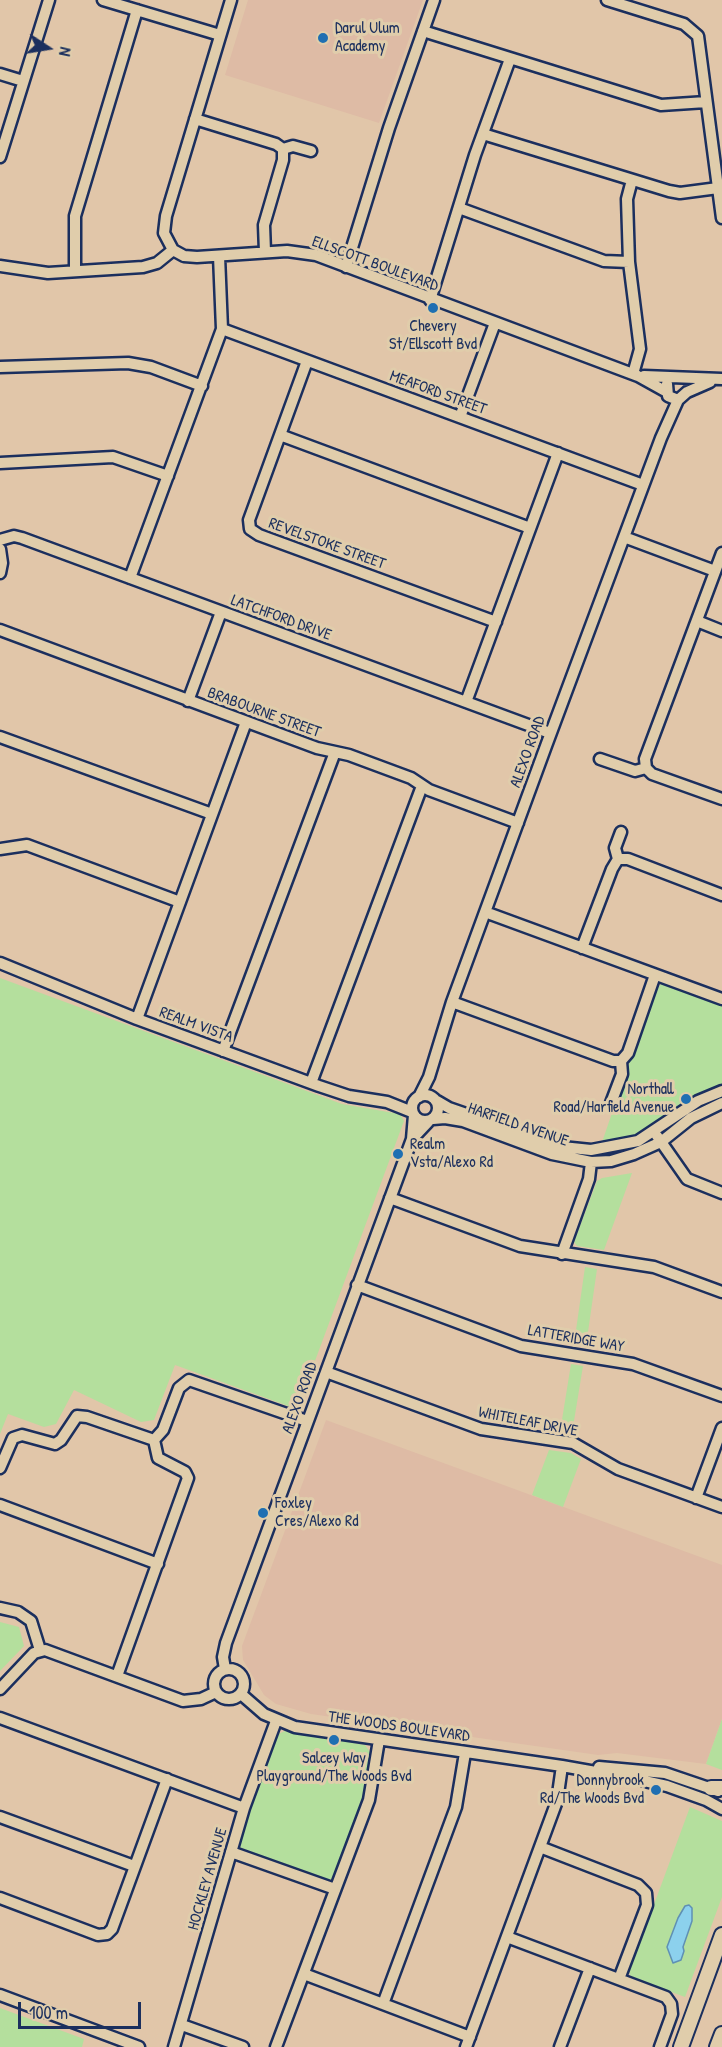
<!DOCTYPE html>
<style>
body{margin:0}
#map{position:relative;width:722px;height:2047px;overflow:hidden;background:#e1c6a9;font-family:"Patrick Hand",sans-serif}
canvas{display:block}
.north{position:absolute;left:18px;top:18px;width:60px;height:60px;-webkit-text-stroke:4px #e0cdab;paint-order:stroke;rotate:102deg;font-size:16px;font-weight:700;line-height:24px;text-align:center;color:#1b2f5e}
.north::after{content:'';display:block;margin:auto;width:21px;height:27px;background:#1b2f5e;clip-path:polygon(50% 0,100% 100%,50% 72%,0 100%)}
.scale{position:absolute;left:18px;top:2002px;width:123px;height:27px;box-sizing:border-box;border:3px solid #1b2f5e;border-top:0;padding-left:8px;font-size:18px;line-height:21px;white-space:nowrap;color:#1b2f5e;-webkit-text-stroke:4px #e0cdab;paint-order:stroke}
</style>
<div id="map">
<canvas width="722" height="2047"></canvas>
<div class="north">N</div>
<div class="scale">100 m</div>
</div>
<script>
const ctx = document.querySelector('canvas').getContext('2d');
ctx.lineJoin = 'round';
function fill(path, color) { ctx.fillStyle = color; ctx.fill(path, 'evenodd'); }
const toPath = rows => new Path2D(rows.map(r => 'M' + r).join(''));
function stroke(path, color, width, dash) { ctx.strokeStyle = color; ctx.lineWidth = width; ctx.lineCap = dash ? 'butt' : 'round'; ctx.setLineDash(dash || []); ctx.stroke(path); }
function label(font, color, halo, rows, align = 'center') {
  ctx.font = font + ' "Patrick Hand",sans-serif'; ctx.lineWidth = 6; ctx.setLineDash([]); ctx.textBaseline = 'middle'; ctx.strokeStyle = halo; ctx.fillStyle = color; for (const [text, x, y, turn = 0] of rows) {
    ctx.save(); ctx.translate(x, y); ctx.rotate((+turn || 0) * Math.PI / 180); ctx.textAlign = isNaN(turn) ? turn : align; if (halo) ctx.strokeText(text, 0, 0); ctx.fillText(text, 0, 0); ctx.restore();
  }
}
fill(toPath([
 [248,0,423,0,379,123,225,75],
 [326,1420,722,1565,722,1719,706,1764,617,1753,598,1755,311,1714,276,1704,264,1695,243,1660,242,1646]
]), '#debba5');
fill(toPath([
 [0,978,342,1104,400,1114,404,1121,299,1404,291,1407,175,1365,154,1420,141,1422,74,1390,56,1424,44,1427,8,1414,0,1434],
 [661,984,722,1005,722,1086,694,1097,639,1135,601,1145,653,994],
 [632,1173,604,1250,577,1246,574,1242,597,1181,602,1178],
 [585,1267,597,1269,586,1346,574,1344],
 [571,1364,583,1366,572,1433,560,1432],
 [549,1450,571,1453,581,1459,563,1507,532,1495],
 [0,1622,19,1627,24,1646,0,1671],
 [722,1719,722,1770,706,1764],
 [285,1731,365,1745,372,1755,366,1793,335,1876,327,1882,239,1847,247,1813,274,1739,278,1734],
 [690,1807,722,1821,722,1897,685,1997,631,1977,629,1972],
 [0,2008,84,2039,82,2047,0,2047]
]), '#b4df9d');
const water = toPath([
 [689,1905,692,1908,692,1921,683,1947,684,1951,681,1960,673,1963,667,1947,678,1918,685,1906,689,1905]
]);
fill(water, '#8cd1ed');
stroke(water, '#5f90b4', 1.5);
const minor = toPath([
 [103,0,220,35],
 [231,0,166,216,164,233,173,250,184,256,197,257,287,251,316,255,638,376,665,391],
 [607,0,684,24,698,36,722,218],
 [423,31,661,105,706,102],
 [0,74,23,81],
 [195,119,276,144,283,149,293,146,311,151],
 [483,134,669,191,680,193,718,188],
 [0,157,49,0],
 [632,180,627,199,629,262,640,349,633,374],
 [459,208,604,261,629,262],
 [265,252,264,225,283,160,283,149],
 [0,266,48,273,143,267,157,263,173,250],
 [346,267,389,128,434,0],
 [75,271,75,216,137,10],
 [430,300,475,155,510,59],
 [222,329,643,485],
 [307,361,249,520,250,529,259,535,496,622],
 [0,367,128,363,151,367,202,386],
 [644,376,722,379],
 [667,384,668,396,678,400,687,392,710,382],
 [460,417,495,323],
 [280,435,530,528],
 [0,463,113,457,168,476],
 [624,537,715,571],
 [0,540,14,536,22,538,550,733],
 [0,549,2,563,0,573],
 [722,553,645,759,646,768,652,774,722,799],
 [130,578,222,329,219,256],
 [697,621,722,631],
 [0,630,317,748,349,755,411,778,429,790,518,823],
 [188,701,221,612],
 [466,702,558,453],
 [0,737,212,814],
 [600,759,635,771,646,768],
 [0,849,27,845,180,902],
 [618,859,628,859,722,895],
 [618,859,615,848,621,832],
 [485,912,722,999],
 [582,948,612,869,618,859],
 [0,963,137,1019,319,1086,349,1096,387,1102,412,1112],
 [452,1002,613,1061,621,1061],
 [137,1019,246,722],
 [223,1051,335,752],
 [311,1083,422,786],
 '412 1108a13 13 0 1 1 26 0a13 13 0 1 1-26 0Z',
 [419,1097,429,1077,452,1002,546,746,661,438,678,400],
 [437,1101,449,1108,562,1147,591,1150,638,1141,698,1101,722,1091],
 [611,1103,622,1074,621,1061,628,1053,655,975],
 [433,1119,445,1118,463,1121,552,1154,591,1162,611,1161,634,1154,661,1142,691,1118,722,1103],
 [657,1136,687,1179,722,1193],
 [412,1139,428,1122],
 [390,1198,520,1246,654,1267,722,1292],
 [562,1254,589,1179,591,1162],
 [357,1285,521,1346,633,1364,722,1396],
 [326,1372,481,1429,573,1443,618,1469,722,1507],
 [0,1468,13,1438,22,1435,55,1444,61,1440,77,1416,87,1417,154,1440,163,1430,179,1388,189,1380,307,1421],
 [696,1498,722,1428],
 [0,1505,158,1564],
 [0,1608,18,1612,31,1621,40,1650],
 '214 1684a15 15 0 1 1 30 0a15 15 0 1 1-30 0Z',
 [225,1669,223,1657,226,1643,412,1139,414,1115],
 [117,1676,188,1478,185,1472,158,1458,154,1440],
 [0,1689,34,1653,45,1650,183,1701,201,1699,216,1692],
 [241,1694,264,1714,295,1727,562,1766,635,1779,667,1786,706,1800,722,1809],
 [0,1718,244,1808],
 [599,1767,665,1773,718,1791],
 [0,1817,134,1866],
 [540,1847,638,1885,646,1893,647,1905,619,1979],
 [231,1852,335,1889],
 [0,1898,98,1935,107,1934,112,1929,167,1779],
 [507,1937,666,1997,671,2004,672,2014,660,2047],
 [304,1974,470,2037],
 [0,1995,139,2047],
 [383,2004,456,1807,465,1753],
 [182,2025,243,2047],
 [174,2047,244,1808,276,1721],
 [276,2047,369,1800,379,1740],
 [466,2047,557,1801,562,1766],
 [560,2047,590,1968]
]);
const major = toPath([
 [711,1788,722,1788],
 [681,2047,722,1935],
 [717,2047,722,2034]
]);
stroke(minor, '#1b2f5e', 15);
stroke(major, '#1b2f5e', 18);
stroke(minor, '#e0cdab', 10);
stroke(major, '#e0cdab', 14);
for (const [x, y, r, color] of [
 [323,38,6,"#1f6fb2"],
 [433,308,6,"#1f6fb2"],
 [686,1099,6,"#1f6fb2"],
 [398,1154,6,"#1f6fb2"],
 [263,1513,6,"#1f6fb2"],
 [334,1740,6,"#1f6fb2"],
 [656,1790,6,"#1f6fb2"]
]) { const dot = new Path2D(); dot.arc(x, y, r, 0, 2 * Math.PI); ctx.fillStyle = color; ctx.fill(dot); stroke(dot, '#e0cdab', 2); }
label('16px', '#1b2f5e', '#e0cdab', [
 ["Darul Ulum",335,29],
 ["Academy",335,47],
 ["Chevery",433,327,"center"],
 ["St/Ellscott Bvd",433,345,"center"],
 ["Northall",674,1090,"right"],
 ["Road/Harfield Avenue",674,1108,"right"],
 ["Realm",410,1145],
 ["Vsta/Alexo Rd",410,1163],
 ["Foxley",275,1504],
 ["Cres/Alexo Rd",275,1522],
 ["Salcey Way",334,1759,"center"],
 ["Playground/The Woods Bvd",334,1777,"center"],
 ["Donnybrook",644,1781,"right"],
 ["Rd/The Woods Bvd",644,1799,"right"]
], 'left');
label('16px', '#1b2f5e', '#e0cdab', [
 ["ELLSCOTT BOULEVARD",375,264,20],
 ["MEAFORD STREET",438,393,20],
 ["REVELSTOKE STREET",327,544,20],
 ["LATCHFORD DRIVE",281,618,20],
 ["BRABOURNE STREET",264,713,20],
 ["ALEXO ROAD",528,752,-70],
 ["REALM VISTA",196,1025,20],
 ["HARFIELD AVENUE",518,1125,19],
 ["LATTERIDGE WAY",576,1339,10],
 ["ALEXO ROAD",300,1398,-70],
 ["WHITELEAF DRIVE",528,1422,11],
 ["THE WOODS BOULEVARD",399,1727,8],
 ["HOCKLEY AVENUE",208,1879,-74]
]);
</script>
